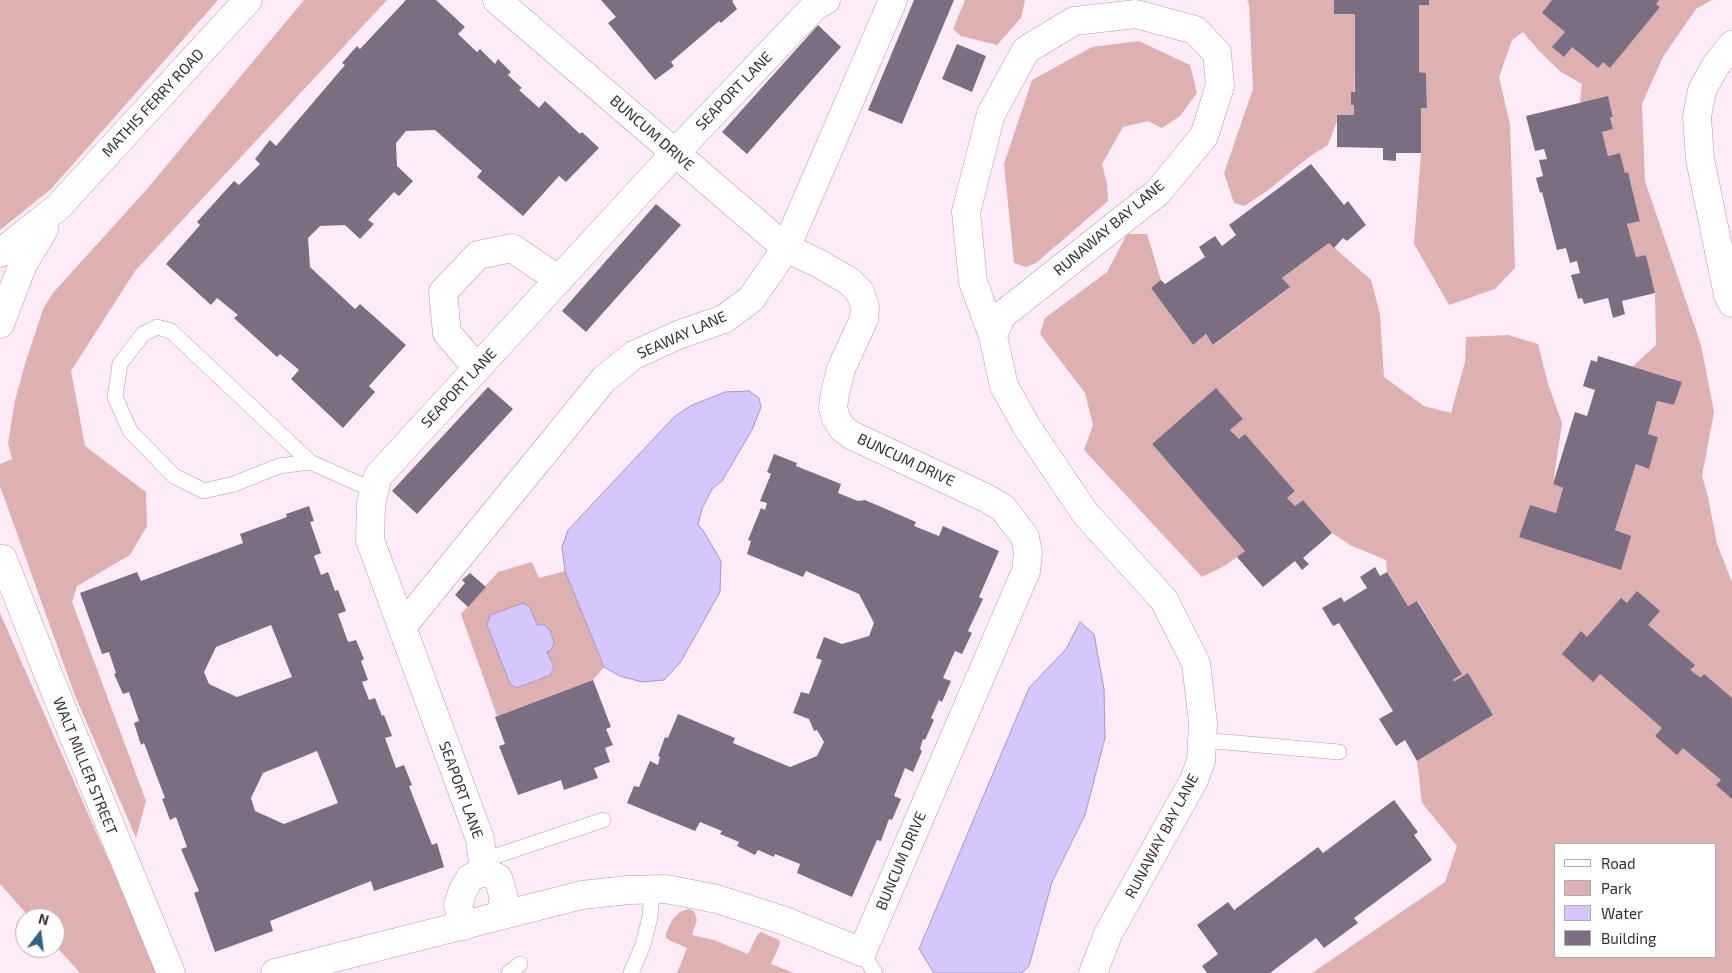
<!DOCTYPE html>
<style>
body{margin:0}
#map{position:relative;width:1732px;height:973px;overflow:hidden;background:#feebf8;font-family:"Exo 2",sans-serif}
canvas{display:block}
.legend{position:absolute;left:1554px;top:843px;width:162px;height:115px;box-sizing:border-box;background:#fff;border:1px solid #afabae;margin:0;padding:6px 9px;list-style:none;font-size:15px;color:#372e34}
.legend li{display:flex;align-items:center;gap:10px;height:25px}
.legend b{width:25px;border:1px solid #afabae}
.north{position:absolute;left:15px;top:908px;width:50px;height:50px;box-sizing:border-box;background:#fff;border:1px solid #afabae;border-radius:50%;rotate:15deg;font-size:14px;font-weight:700;line-height:20px;text-align:center;color:#372e34}
.north::after{content:'';display:block;margin:auto;width:18px;height:22px;background:#336482;clip-path:polygon(50% 0,100% 100%,50% 72%,0 100%)}
</style>
<div id="map">
<canvas width="1732" height="973"></canvas>
<ul class="legend">
<li><b style="height:6px;background:#fff"></b>Road</li>
<li><b style="height:14px;background:#ddb0b2"></b>Park</li>
<li><b style="height:14px;background:#d5c6fc"></b>Water</li>
<li><b style="height:14px;background:#7c6e81"></b>Building</li>
</ul>
<div class="north">N</div>
</div>
<script>
const ctx = document.querySelector('canvas').getContext('2d');
ctx.lineJoin = 'round';
function fill(path, color) { ctx.fillStyle = color; ctx.fill(path, 'evenodd'); }
const toPath = rows => new Path2D(rows.map(r => 'M' + r).join(''));
function stroke(path, color, width, dash) { ctx.strokeStyle = color; ctx.lineWidth = width; ctx.lineCap = dash ? 'butt' : 'round'; ctx.setLineDash(dash || []); ctx.stroke(path); }
function label(font, color, halo, rows, align = 'center') {
  ctx.font = font + ' "Exo 2",sans-serif'; ctx.lineWidth = 5; ctx.setLineDash([]); ctx.textBaseline = 'middle'; ctx.strokeStyle = halo; ctx.fillStyle = color; for (const [text, x, y, turn = 0] of rows) {
    ctx.save(); ctx.translate(x, y); ctx.rotate((+turn || 0) * Math.PI / 180); ctx.textAlign = isNaN(turn) ? turn : align; if (halo) ctx.strokeText(text, 0, 0); ctx.fillText(text, 0, 0); ctx.restore();
  }
}
fill(toPath([
 [0,0,218,0,51,189,0,230],
 [304,0,387,0,135,271,71,371,85,446,146,492,147,526,130,555,77,586,72,602,146,801,136,838,74,693,0,486,0,464,12,459,8,443,15,400,25,364,43,309,52,294,147,189],
 [965,0,1025,0,1021,18,997,45,961,36,953,29],
 [1247,0,1334,0,1334,14,1355,14,1355,65,1354,115,1337,115,1337,121,1328,145,1309,157,1267,191,1244,206,1234,203,1224,173,1253,89,1249,4],
 [1429,0,1712,0,1696,9,1663,57,1642,104,1645,181,1701,345,1714,412,1702,476,1708,497,1717,544,1732,582,1732,973,1312,973,1445,882,1457,846,1422,803,1417,761,1493,715,1468,674,1455,681,1453,680,1462,674,1418,601,1408,606,1387,572,1386,560,1350,545,1332,533,1303,500,1295,506,1287,498,1295,491,1245,434,1239,439,1230,430,1243,419,1216,389,1152,444,1245,551,1226,565,1202,577,1084,450,1093,425,1085,393,1040,334,1045,318,1107,272,1127,234,1147,234,1161,280,1151,288,1193,345,1206,334,1214,345,1289,288,1282,278,1329,243,1371,280,1380,314,1384,377,1424,406,1451,413,1465,362,1466,337,1508,335,1538,344,1548,384,1562,423,1553,484,1563,488,1556,513,1530,505,1520,537,1615,530,1636,464,1649,468,1658,437,1648,434,1657,401,1674,405,1682,382,1632,367,1656,345,1655,293,1646,255,1636,257,1627,224,1640,220,1628,172,1625,173,1620,153,1608,156,1602,132,1613,129,1610,117,1613,116,1608,97,1580,103,1582,84,1561,72,1539,51,1523,32,1512,40,1499,77,1510,125,1515,268,1495,289,1449,305,1414,244,1421,153,1421,108,1427,108,1426,73,1419,72,1419,5,1429,5],
 [1556,844,1716,844,1716,957,1556,957],
 [1139,41,1190,65,1197,93,1180,116,1162,128,1148,121,1123,127,1102,164,1107,184,1108,201,1036,263,1026,267,1014,263,1004,164,1032,80,1092,47],
 [532,562,539,578,565,571,604,667,593,680,497,716,461,614,498,572],
 [0,613,158,973,80,973,55,945,55,918,30,918,0,884],
 [688,909,694,911,697,920,692,935,714,940,748,954,758,934,761,932,779,940,780,944,771,964,794,973,677,973,687,948,669,940,666,938,666,933,672,920,680,912]
]), '#ddb0b2');
const water = toPath([
 [749,391,759,398,761,407,752,430,722,481,712,489,702,509,698,524,704,532,721,561,720,592,680,663,664,680,642,682,620,676,604,667,565,571,562,547,568,530,674,417,690,406,725,392,749,391],
 [523,603,530,607,537,625,544,625,550,630,554,643,552,649,547,652,554,667,550,675,517,688,510,684,487,625,490,615,523,603],
 [1080,622,1094,634,1104,689,1105,738,1085,815,1052,882,1029,966,1022,973,934,973,919,949,1029,688,1066,649,1080,622]
]);
fill(water, '#d5c6fc');
stroke(water, '#a698c0', 1);
fill(toPath([
 [406,0,436,0,465,27,458,34,477,52,480,49,495,64,498,59,511,72,508,75,522,88,519,90,539,108,545,101,580,134,582,132,599,148,566,182,559,176,523,216,477,177,482,171,435,130,406,131,396,143,397,166,413,181,399,196,394,192,368,220,374,224,360,239,345,225,320,226,308,238,310,267,355,309,360,304,406,345,369,386,375,392,343,428,291,379,299,370,280,354,277,357,234,318,238,315,217,298,211,305,166,264,200,225,197,222,234,181,239,185,260,164,255,159,270,140,276,146,345,65,342,63,357,46,360,49],
 [601,0,734,0,732,1,737,9,721,23,719,21,671,62,674,66,655,80,608,23,616,17],
 [914,0,954,0,902,124,868,110],
 [1334,0,1429,0,1429,5,1419,5,1419,72,1426,73,1427,108,1421,108,1421,153,1396,153,1396,161,1383,160,1383,148,1337,147,1337,115,1354,115,1354,105,1351,105,1351,92,1355,92,1355,14,1334,14],
 [1552,0,1659,0,1656,4,1660,7,1610,68,1603,62,1598,68,1572,47,1564,57,1552,47,1565,32,1542,13],
 [818,25,841,47,747,154,722,132],
 [957,44,986,56,972,92,942,79],
 [1608,96,1613,117,1610,117,1613,129,1602,132,1608,156,1620,153,1625,173,1628,172,1640,221,1627,224,1636,257,1646,255,1655,293,1622,301,1625,314,1613,318,1608,298,1584,304,1582,298,1578,299,1571,275,1580,273,1577,261,1570,263,1566,248,1557,250,1542,192,1540,193,1536,178,1543,176,1539,160,1547,159,1544,149,1535,151,1526,116],
 [1311,164,1344,205,1348,201,1366,225,1347,241,1343,238,1334,248,1329,243,1282,278,1290,287,1213,345,1206,334,1193,345,1151,288,1161,280,1165,284,1205,257,1199,247,1215,236,1222,246,1236,235,1229,225],
 [656,204,681,225,586,332,562,311],
 [1598,356,1682,382,1674,405,1657,401,1648,434,1658,437,1649,469,1636,464,1615,530,1631,536,1621,570,1519,537,1530,505,1556,513,1563,488,1553,484,1575,412,1587,416,1595,390,1583,386,1591,360,1597,362],
 [488,387,513,409,417,514,392,491],
 [1216,388,1243,419,1230,430,1239,439,1245,434,1295,491,1287,498,1295,506,1303,500,1332,533,1303,558,1309,564,1302,570,1295,561,1263,587,1237,557,1245,551,1152,444],
 [774,454,797,463,796,466,841,484,838,493,858,501,865,500,916,522,914,526,939,536,943,526,999,551,979,597,983,599,968,631,972,633,962,654,955,651,943,678,951,681,942,702,939,700,931,718,934,720,925,740,923,739,920,749,922,751,913,772,905,768,894,796,901,799,892,820,889,819,881,841,877,840,852,897,797,873,800,864,775,854,774,857,758,850,755,855,737,846,739,842,720,834,722,831,700,822,695,831,627,803,634,786,639,787,650,761,658,765,660,757,658,756,665,737,668,738,678,714,735,738,733,743,790,767,817,756,824,742,817,730,814,731,809,719,793,713,801,692,809,694,822,660,816,658,824,637,842,644,869,636,874,623,859,594,806,571,803,577,747,554,751,541,748,540,761,508,765,510,767,503,760,501,771,474,767,472],
 [309,506,314,521,310,522,321,553,314,556,321,575,328,572,335,591,338,590,346,611,338,614,348,642,356,640,364,659,361,661,368,680,362,682,369,700,375,698,382,716,384,715,392,736,385,738,396,768,404,765,412,785,409,786,432,845,437,843,444,867,374,891,371,881,270,921,273,931,215,952,194,893,199,891,181,849,187,847,176,817,170,820,162,799,165,798,144,743,141,745,134,723,139,721,129,692,123,694,114,674,116,673,109,652,102,654,80,593,137,572,141,581,243,543,240,534,287,517,286,514],
 [271,625,292,677,237,697,209,684,204,672,216,647],
 [317,751,338,803,284,824,255,811,251,798,263,773],
 [1375,567,1380,576,1387,572,1408,606,1417,601,1462,674,1453,680,1455,681,1468,673,1493,715,1417,761,1405,740,1396,746,1379,719,1393,711,1339,623,1333,626,1322,608,1341,597,1344,602,1367,588,1360,577],
 [470,573,486,587,468,607,455,595,465,583,462,580],
 [1637,591,1660,611,1648,625,1695,665,1690,670,1701,678,1704,674,1732,698,1732,799,1716,785,1721,780,1683,748,1677,755,1655,736,1662,728,1600,674,1593,682,1562,654,1581,631,1587,637,1621,598,1627,603],
 [593,680,611,727,606,729,613,745,605,748,610,762,594,768,598,778,564,790,561,780,518,795,499,746,505,744,495,717],
 [1394,800,1418,832,1414,835,1432,860,1354,918,1358,923,1324,948,1316,938,1270,973,1207,973,1202,966,1218,954,1197,925,1228,902,1234,910,1318,847,1323,853]
]), '#7c6e81');
const service = toPath([
 [310,462,279,466,234,484,204,491,174,476,130,431,115,397,120,364,143,334,157,327,171,331,310,462,375,491],
 [1202,740,1339,752],
 [484,860,603,820],
 [862,952,875,973],
 [509,973,520,964],
 [631,973,643,945,650,917,652,890]
]);
const minor = toPath([
 [1732,45,1716,65,1702,90,1697,117,1700,159,1728,295,1732,303],
 [993,336,1001,316,1158,192,1204,136,1220,86,1217,53,1195,30,1136,14,1074,21,1026,50,991,114,966,212,973,282,993,336,1004,386,1027,427,1085,513,1164,600,1196,663,1203,723,1201,761,1194,780,1108,934,1093,973],
 [477,368,447,333,443,292,478,255,512,248,559,280],
 [3,559,48,674,171,973],
 [402,627,604,379,634,355,678,335,724,319,751,299,786,248,893,0],
 [484,871,480,839,370,540,371,504,378,476,675,153,814,7,826,0],
 [464,926,458,905,463,890,470,878,484,871,498,878,504,898,500,916],
 [275,973,582,895,628,890,666,889,717,899,785,921,862,952,1026,571,1028,553,1025,537,1003,508,986,498,851,435,842,428,836,418,833,408,835,393,841,369,864,319,865,307,860,292,849,281,818,263,786,248,497,0]
]);
const secondary = toPath([
 [0,253,58,207,248,0],
 [0,324,23,264,44,229]
]);
stroke(service, '#b19baa', 16);
stroke(minor, '#b19baa', 29);
stroke(secondary, '#b19baa', 29);
stroke(service, '#fff', 15);
stroke(minor, '#fff', 28);
stroke(secondary, '#fff', 28);
label('15px', '#372e34', '#fff', [
 ["SEAPORT LANE",734,91,-46],
 ["MATHIS FERRY ROAD",153,103,-47],
 ["BUNCUM DRIVE",652,133,41],
 ["RUNAWAY BAY LANE",1109,228,-40],
 ["SEAWAY LANE",682,335,-24],
 ["SEAPORT LANE",459,388,-47],
 ["BUNCUM DRIVE",906,460,25],
 ["WALT MILLER STREET",85,766,68],
 ["SEAPORT LANE",461,790,70],
 ["RUNAWAY BAY LANE",1162,836,-62],
 ["BUNCUM DRIVE",901,861,-67]
]);
</script>
